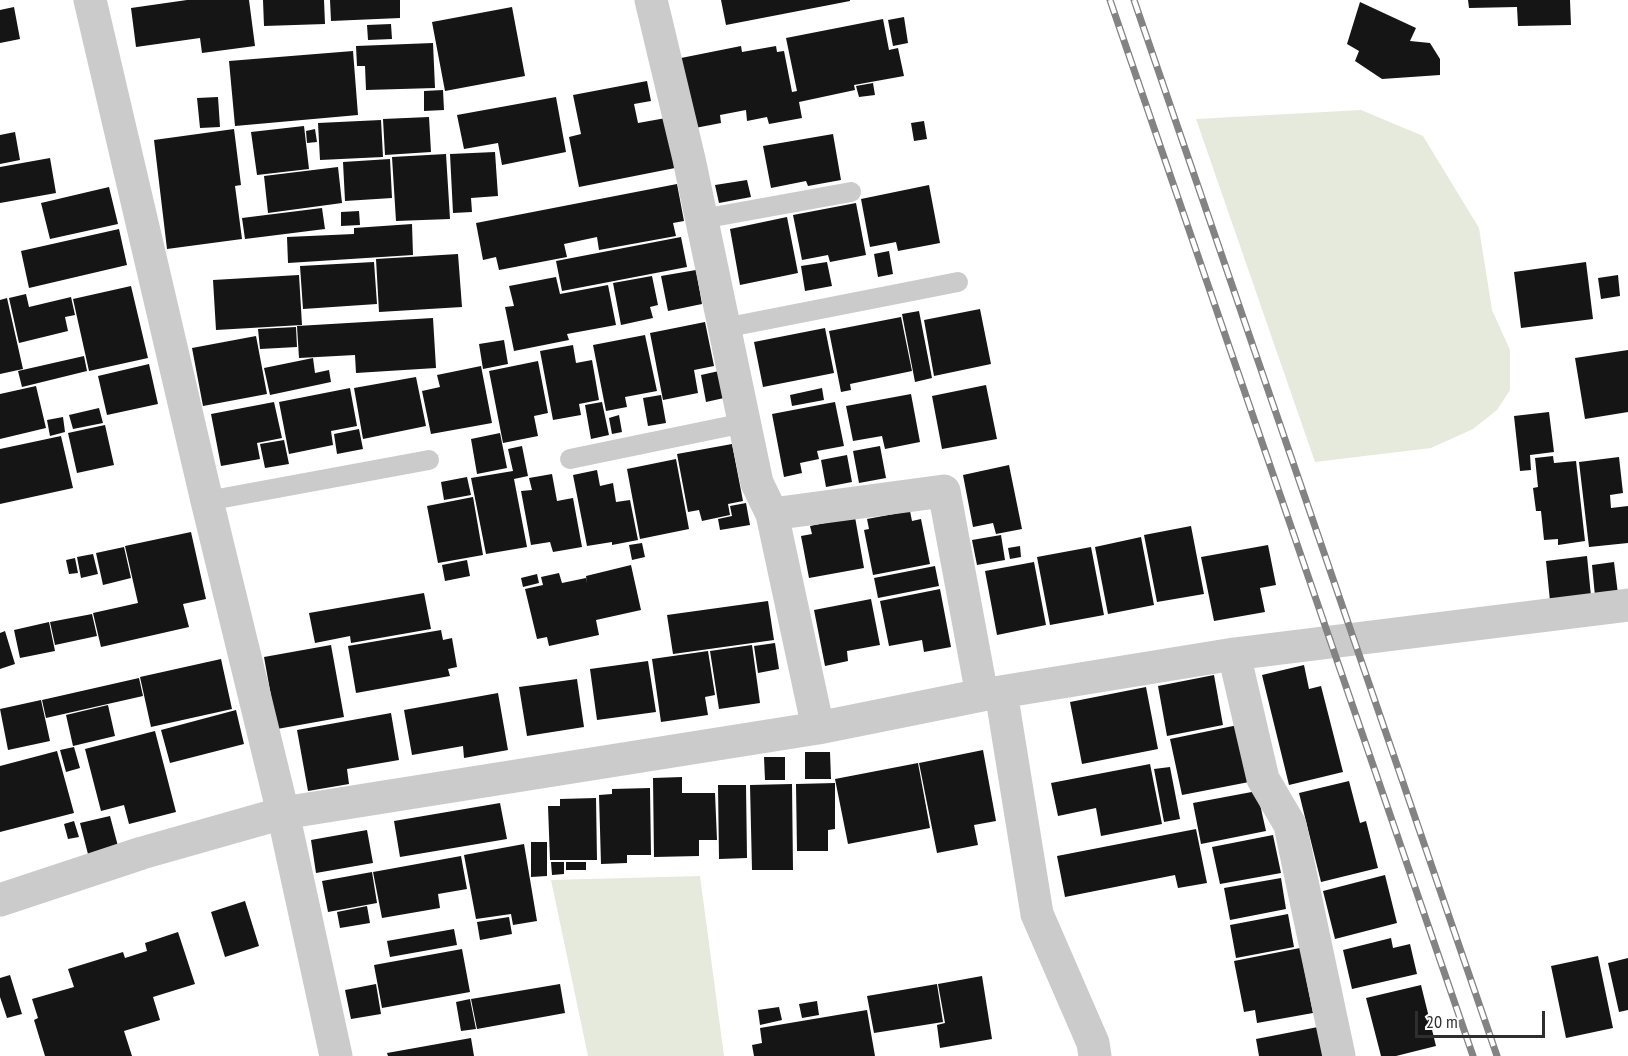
<!DOCTYPE html>
<style>
body{margin:0}
#map{position:relative;width:1628px;height:1056px;overflow:hidden;background:#fff;font-family:"PT Sans Narrow",sans-serif}
canvas{display:block}
.scale{position:absolute;left:1415px;top:1011px;width:130px;height:27px;box-sizing:border-box;border:3px solid #2e2e2e;border-top:0;padding-left:8px;font-size:18px;line-height:21px;white-space:nowrap;color:#2e2e2e;-webkit-text-stroke:4px #fff;paint-order:stroke}
</style>
<div id="map">
<canvas width="1628" height="1056"></canvas>
<div class="scale">20 m</div>
</div>
<script>
const ctx = document.querySelector('canvas').getContext('2d');
ctx.lineJoin = 'round';
function fill(path, color) { ctx.fillStyle = color; ctx.fill(path, 'evenodd'); }
const toPath = rows => new Path2D(rows.map(r => 'M' + r).join(''));
function stroke(path, color, width, dash) { ctx.strokeStyle = color; ctx.lineWidth = width; ctx.lineCap = dash ? 'butt' : 'round'; ctx.setLineDash(dash || []); ctx.stroke(path); }
fill(toPath([
 [1361,110,1423,136,1479,228,1492,310,1510,350,1510,390,1497,410,1473,429,1431,448,1315,462,1196,119],
 [700,876,724,1056,588,1056,551,880]
]), '#e5eadc');
fill(toPath([
 [187,0,249,0,255,46,202,53,200,38,136,47,131,8],
 [263,0,324,0,325,24,264,26],
 [330,0,400,0,400,18,331,21],
 [721,0,850,0,850,1,726,25],
 [1468,0,1570,0,1571,25,1518,26,1517,7,1469,8],
 [1360,2,1416,28,1410,41,1430,43,1440,59,1440,75,1382,79,1355,61,1359,51,1347,44],
 [14,7,20,39,0,43,0,10],
 [512,7,525,76,445,91,432,22],
 [904,17,908,43,893,46,888,20],
 [883,19,889,50,898,48,904,76,854,85,855,90,799,102,802,118,769,124,767,117,747,121,746,110,720,115,721,123,695,128,681,58,741,46,742,52,776,46,777,52,784,51,792,92,797,91,786,38],
 [391,24,392,39,368,40,367,25],
 [433,43,435,88,366,90,365,66,357,66,356,46],
 [353,51,358,115,235,126,229,61],
 [647,81,651,101,634,104,638,123,666,118,675,168,579,187,569,137,581,134,573,95],
 [873,83,875,95,859,97,856,86],
 [443,90,444,110,424,111,424,91],
 [218,97,220,127,200,128,197,98],
 [556,97,566,152,502,165,498,143,464,149,457,115],
 [429,117,431,152,385,155,383,119],
 [381,120,383,157,320,160,318,123],
 [924,121,927,139,914,141,911,123],
 [304,126,309,169,257,175,251,132],
 [234,129,241,185,235,186,242,239,167,249,154,140],
 [315,129,317,142,307,143,306,131],
 [15,132,20,160,0,164,0,135],
 [833,134,841,180,808,186,806,181,771,188,763,146],
 [495,152,498,196,471,198,472,212,453,213,450,154],
 [446,154,450,219,396,221,392,157],
 [50,158,56,193,0,203,0,167],
 [390,159,392,198,345,201,343,162],
 [338,167,342,203,268,213,264,176],
 [747,180,751,197,719,203,715,185],
 [677,184,684,221,673,223,676,236,599,250,597,237,564,244,567,257,499,270,496,257,483,260,476,223],
 [929,185,940,243,898,251,896,242,870,247,861,199],
 [109,187,118,224,50,239,41,203],
 [856,203,866,255,830,262,828,255,802,260,793,215],
 [322,208,325,229,245,239,242,218],
 [359,211,360,225,341,226,341,212],
 [787,217,798,273,740,285,730,229],
 [412,224,413,255,288,263,287,237,354,234,354,228],
 [119,229,127,265,29,288,21,251],
 [681,237,687,267,562,291,556,261],
 [889,251,893,274,878,277,874,254],
 [458,254,462,307,379,312,376,259],
 [374,262,377,304,303,309,300,266],
 [827,262,832,286,805,291,801,266],
 [1586,262,1593,319,1521,328,1514,272],
 [696,270,702,304,668,311,661,276],
 [299,275,302,325,216,330,213,280],
 [1618,275,1620,296,1601,299,1598,278],
 [652,276,658,305,650,307,653,318,621,325,613,283],
 [556,277,560,294,608,285,616,325,567,334,569,340,514,351,505,307,514,306,509,286],
 [131,286,148,358,89,371,73,299],
 [26,294,29,307,71,297,75,315,65,317,68,331,19,343,9,298],
 [7,298,23,369,0,374,0,300],
 [980,309,991,364,934,376,924,320],
 [919,311,932,378,915,382,902,314],
 [901,317,912,371,850,384,851,390,841,392,829,331],
 [433,318,436,368,356,373,355,355,299,358,297,326],
 [705,322,714,366,694,370,698,393,663,400,650,333],
 [296,327,297,347,260,349,258,329],
 [825,328,834,373,763,387,754,342],
 [645,335,657,391,625,397,627,407,606,411,593,345],
 [256,336,267,394,203,406,192,348],
 [504,340,508,364,483,369,479,344],
 [573,345,576,363,592,360,599,400,579,404,581,415,553,420,540,351],
 [1628,350,1628,412,1585,419,1575,358],
 [84,356,87,371,22,387,18,371],
 [313,358,315,373,329,370,331,382,270,395,264,368],
 [538,361,548,413,534,416,538,436,503,443,489,371],
 [149,364,158,404,107,415,98,376],
 [481,366,492,423,431,434,422,391,440,387,437,375],
 [719,371,724,398,706,402,701,375],
 [416,377,426,426,363,439,354,388],
 [986,385,997,439,942,449,932,396],
 [36,386,46,428,0,439,0,394],
 [350,388,357,426,331,431,333,445,289,454,279,402],
 [822,388,824,400,792,406,790,395],
 [911,394,920,442,885,449,882,436,853,441,846,406],
 [661,395,666,423,648,426,643,398],
 [274,402,282,438,257,443,260,459,221,466,211,414],
 [602,402,609,435,591,439,585,405],
 [835,402,844,446,817,451,819,459,800,463,802,473,784,477,772,414],
 [99,408,103,423,73,429,69,415],
 [1549,412,1554,452,1530,455,1531,470,1520,471,1514,416],
 [619,415,622,432,612,434,609,418],
 [63,417,65,432,50,436,47,420],
 [105,425,114,465,77,473,68,433],
 [359,429,363,449,337,454,334,434],
 [500,433,507,468,477,474,471,439],
 [61,436,73,488,0,504,0,449],
 [284,440,289,464,265,468,260,444],
 [732,444,743,501,728,504,730,515,702,521,699,510,688,512,677,454],
 [522,446,528,476,514,479,527,547,486,554,471,478,513,471,508,449],
 [880,446,886,478,859,483,853,451],
 [847,455,852,482,826,487,821,460],
 [1553,456,1554,463,1576,461,1585,541,1558,545,1558,539,1544,540,1541,511,1536,511,1533,488,1538,487,1535,458],
 [1619,457,1623,493,1610,495,1611,508,1628,506,1628,543,1589,547,1579,462],
 [676,459,689,529,640,539,627,469],
 [1009,465,1022,529,996,534,993,523,973,527,963,475],
 [597,470,600,486,613,483,616,502,630,500,638,540,612,545,612,542,587,546,573,475],
 [552,474,557,501,573,498,582,547,553,552,550,542,531,545,521,491,532,490,529,478],
 [467,477,471,495,444,500,441,482],
 [473,497,483,555,438,563,427,506],
 [746,503,750,525,720,530,718,519,732,516,730,506],
 [910,511,912,521,921,519,930,564,873,575,864,530,869,529,867,519],
 [855,517,864,568,809,578,801,536,812,534,810,526],
 [1191,526,1204,594,1157,602,1144,535],
 [191,532,206,599,183,604,189,627,101,647,93,613,138,603,125,546],
 [1001,535,1005,560,977,565,972,540],
 [1141,537,1154,605,1108,614,1095,547],
 [642,543,645,557,632,560,629,545],
 [1268,545,1276,585,1260,588,1265,612,1214,621,1201,557],
 [1020,546,1021,557,1010,559,1008,548],
 [124,547,131,578,103,585,96,553],
 [1091,547,1104,615,1050,625,1037,557],
 [93,554,98,574,81,578,77,557],
 [1587,556,1591,596,1550,601,1546,561],
 [75,558,78,573,69,574,66,560],
 [467,560,470,576,445,581,442,565],
 [1034,562,1046,625,997,635,985,571],
 [1614,562,1618,594,1595,596,1592,565],
 [631,565,641,610,596,620,599,635,549,646,547,637,537,639,525,589,543,585,541,577,559,573,562,583,586,578,587,584,586,576],
 [935,566,939,586,878,598,874,578],
 [537,574,539,583,523,587,521,578],
 [940,589,951,647,924,652,922,640,889,646,880,601],
 [424,593,431,629,351,643,350,636,315,643,309,613],
 [871,599,880,645,847,651,848,661,825,666,814,610],
 [768,601,774,640,673,654,667,615],
 [92,614,97,636,55,645,50,622],
 [49,622,55,651,20,658,14,630],
 [441,630,443,640,452,638,457,667,448,669,450,676,356,693,348,646],
 [5,631,15,664,0,669,0,633],
 [775,643,779,669,758,673,754,646],
 [331,645,344,717,277,729,264,657],
 [752,645,760,703,719,709,710,651],
 [708,651,715,695,705,697,708,715,661,722,652,659],
 [221,659,232,709,151,727,140,677],
 [648,661,656,712,597,720,590,669],
 [1304,665,1309,689,1321,686,1343,772,1289,785,1262,675],
 [1214,675,1223,725,1167,736,1158,686],
 [139,678,143,696,46,718,42,700],
 [577,679,584,727,527,736,519,687],
 [1146,687,1158,749,1082,764,1070,702],
 [498,693,508,750,464,758,463,746,412,755,404,710],
 [41,700,50,741,8,750,0,709],
 [108,705,115,736,73,746,66,715],
 [236,710,244,744,170,763,161,730],
 [391,713,399,760,347,769,349,784,308,791,297,730],
 [1238,725,1249,782,1182,795,1170,739],
 [155,731,176,812,129,824,124,805,101,811,85,749],
 [74,747,80,768,66,772,60,750],
 [983,750,996,821,974,825,978,845,937,853,919,763],
 [57,751,74,813,0,832,0,766],
 [805,752,830,752,831,779,805,779],
 [764,757,785,757,785,780,765,780],
 [918,763,930,828,848,844,835,779],
 [1150,764,1162,824,1101,836,1096,808,1058,816,1051,783],
 [1170,767,1180,819,1164,822,1154,769],
 [682,777,682,793,715,793,717,840,699,840,699,856,654,857,653,778],
 [1349,781,1360,823,1366,821,1378,868,1321,882,1299,793],
 [835,783,835,829,828,830,828,851,797,851,796,784],
 [792,784,793,870,752,870,750,785],
 [718,785,746,785,747,858,719,859],
 [650,788,651,855,627,855,627,863,601,864,599,795,612,794,612,789],
 [1257,791,1266,831,1201,844,1193,803],
 [596,798,597,860,550,860,548,806,560,806,560,799],
 [500,803,507,839,400,857,394,821],
 [110,816,119,850,89,858,80,823],
 [74,821,79,837,68,839,64,824],
 [1196,829,1207,883,1178,888,1175,875,1065,897,1057,856],
 [367,830,373,863,316,873,311,840],
 [1273,835,1281,873,1220,884,1212,847],
 [531,842,547,842,547,876,531,877],
 [524,844,537,921,513,925,511,914,476,919,464,855],
 [461,856,467,889,438,894,440,908,382,918,373,872],
 [551,862,564,862,564,874,552,875],
 [566,862,586,862,586,870,566,870],
 [372,872,377,903,328,912,322,881],
 [1385,875,1397,923,1335,939,1323,891],
 [1281,878,1286,909,1230,920,1224,888],
 [245,901,259,946,225,957,211,912],
 [367,906,370,923,340,928,337,912],
 [1288,914,1294,947,1236,958,1230,925],
 [509,917,512,934,480,940,477,922],
 [454,929,457,945,390,957,387,941],
 [178,932,195,984,153,997,160,1020,124,1031,132,1056,45,1056,34,1020,38,1018,32,999,74,987,68,969,123,952,125,958,147,951,145,943],
 [1391,938,1393,948,1410,944,1417,974,1352,989,1343,950],
 [1300,948,1313,1013,1257,1023,1255,1010,1244,1012,1234,961],
 [462,949,470,992,382,1008,374,965],
 [1598,956,1613,1028,1566,1038,1551,966],
 [1628,958,1628,1010,1619,1012,1608,963],
 [10,975,22,1014,7,1018,0,997,0,978],
 [982,976,992,1039,940,1048,937,1025,945,1023,938,984],
 [376,984,381,1014,351,1019,345,990],
 [560,984,565,1013,477,1029,471,999],
 [937,984,943,1022,874,1033,867,996],
 [1421,985,1436,1046,1396,1056,1381,1056,1366,998],
 [470,999,476,1029,461,1031,456,1002],
 [817,1001,819,1015,802,1018,799,1004],
 [779,1007,782,1020,760,1025,758,1010],
 [867,1010,875,1056,754,1056,752,1045,762,1043,760,1028],
 [1318,1027,1324,1056,1259,1056,1256,1039],
 [471,1038,474,1056,388,1056,387,1053]
]), '#151515');
stroke(toPath([
 [702,219,851,192],
 [724,328,958,282],
 [570,459,744,423],
 [207,501,429,460]
]), '#cbcbcb', 20);
stroke(toPath([
 [90,0,207,501,283,813,336,1056],
 [651,0,689,159,757,483,772,514,818,728],
 [772,514,944,491,982,695],
 [1234,654,1263,779,1290,825,1339,1056],
 [1001,692,1037,914,1093,1043,1095,1056],
 [0,900,142,853,283,813,818,728,982,695,1234,654,1628,605]
]), '#cbcbcb', 33);
const rail = toPath([
 [1110,0,1473,1056],
 [1134,0,1497,1056]
]);
stroke(rail, '#838383', 7);
stroke(rail, '#fff', 4.5, [14]);
</script>
